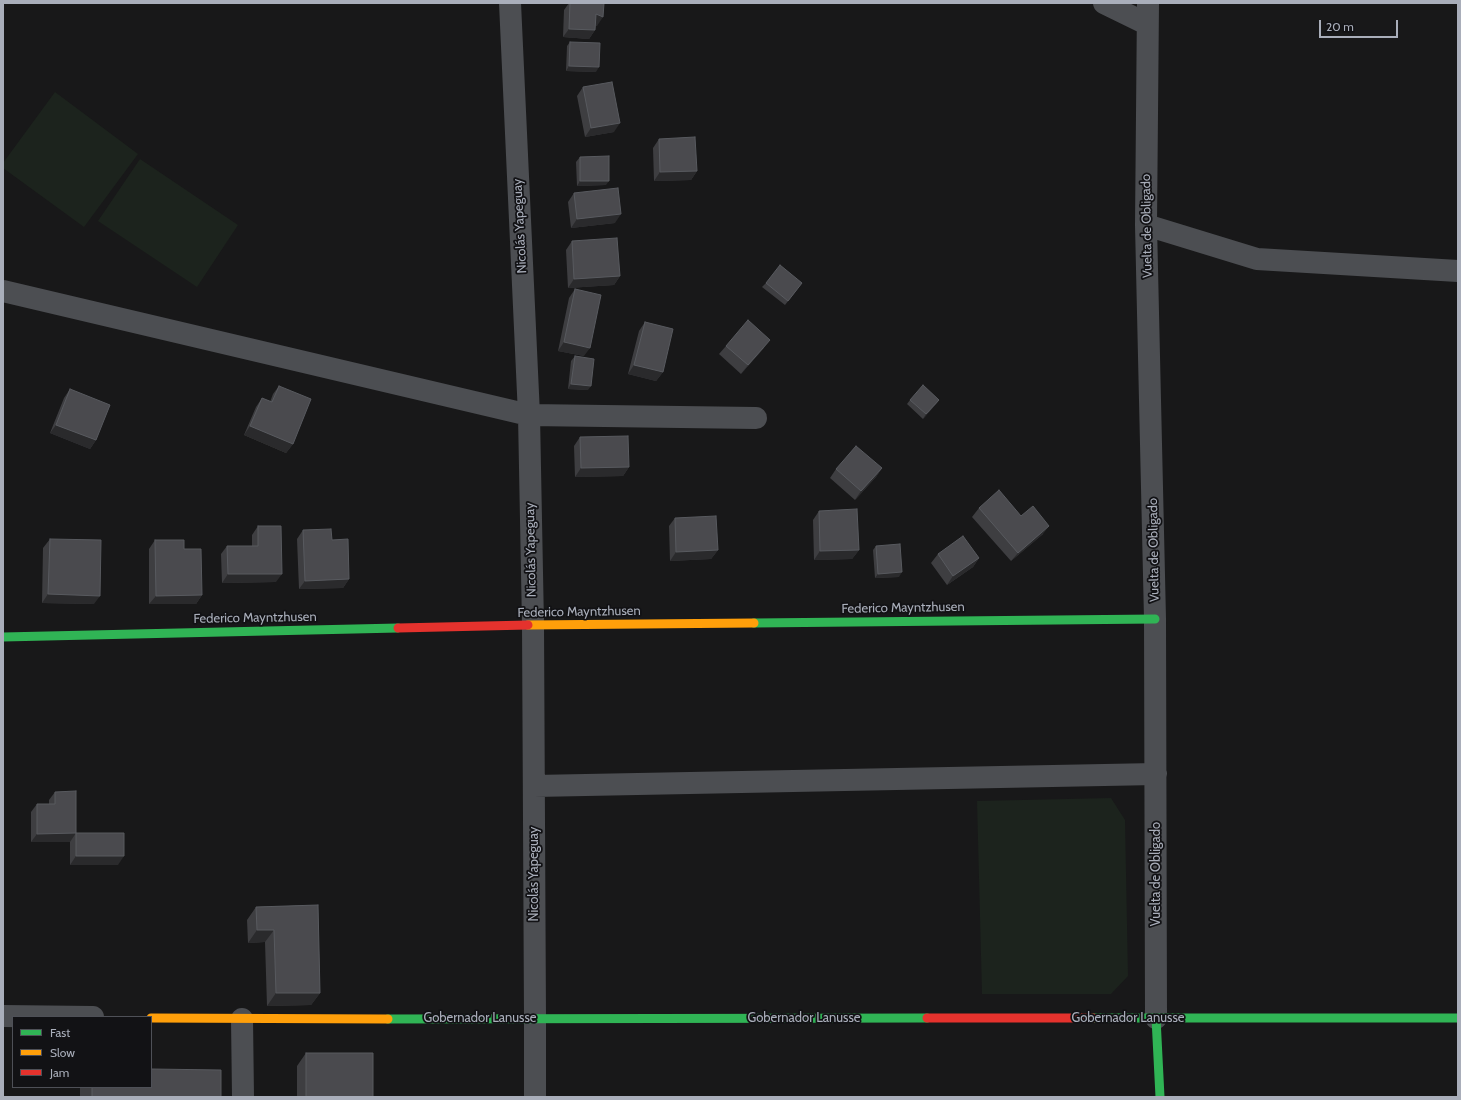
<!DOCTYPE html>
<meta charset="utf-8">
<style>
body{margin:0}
#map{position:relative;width:1461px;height:1100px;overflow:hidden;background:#181819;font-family:Cabin,sans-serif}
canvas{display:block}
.frame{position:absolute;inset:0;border:4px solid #a9aeba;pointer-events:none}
.legend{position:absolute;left:12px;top:1016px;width:140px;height:72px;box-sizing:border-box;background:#121215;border:1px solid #4e5057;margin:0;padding:5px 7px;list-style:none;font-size:12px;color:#a9aeba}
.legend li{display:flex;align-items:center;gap:8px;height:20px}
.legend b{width:20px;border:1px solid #4e5057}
.scale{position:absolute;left:1319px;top:20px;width:79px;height:18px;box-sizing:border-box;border:2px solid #a9aeba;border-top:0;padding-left:5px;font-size:12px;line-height:14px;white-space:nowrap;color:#a9aeba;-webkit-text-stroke:3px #121215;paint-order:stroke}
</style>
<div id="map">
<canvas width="1461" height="1100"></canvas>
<div class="frame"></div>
<ul class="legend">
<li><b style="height:5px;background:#30b455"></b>Fast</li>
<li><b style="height:5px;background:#ff9f0a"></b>Slow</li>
<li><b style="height:5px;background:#e5322d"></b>Jam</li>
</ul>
<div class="scale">20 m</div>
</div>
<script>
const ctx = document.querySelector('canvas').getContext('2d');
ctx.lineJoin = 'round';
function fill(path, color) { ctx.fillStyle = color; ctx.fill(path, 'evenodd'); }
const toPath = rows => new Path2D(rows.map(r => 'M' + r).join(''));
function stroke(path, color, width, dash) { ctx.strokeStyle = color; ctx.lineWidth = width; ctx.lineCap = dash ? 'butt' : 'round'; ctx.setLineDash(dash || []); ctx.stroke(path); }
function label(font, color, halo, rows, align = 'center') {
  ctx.font = font + ' Cabin,sans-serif'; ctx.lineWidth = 3.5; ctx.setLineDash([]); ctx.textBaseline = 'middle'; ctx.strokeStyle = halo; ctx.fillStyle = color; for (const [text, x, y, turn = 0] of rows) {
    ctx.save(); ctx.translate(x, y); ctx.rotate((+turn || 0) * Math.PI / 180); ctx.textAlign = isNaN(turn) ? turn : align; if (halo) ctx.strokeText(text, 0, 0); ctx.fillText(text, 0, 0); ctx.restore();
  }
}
fill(toPath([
 [55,92,138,154,84,227,3,168,3,163],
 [140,159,238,225,197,287,98,221],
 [1111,798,1125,820,1128,976,1111,994,982,994,977,801]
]), '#1c231d');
stroke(toPath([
 [510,3,529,415,533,625,535,1018,535,1097],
 [1104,3,1147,24],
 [1148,3,1146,225,1155,619,1156,1018],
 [1146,225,1257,259,1458,271],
 [3,291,529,415,756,418],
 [534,786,1156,774],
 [3,1016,93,1017],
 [242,1019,243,1097]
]), '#4c4e52', 22);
stroke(toPath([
 [754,623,1155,619],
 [3,637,398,628],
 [1093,1018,1458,1018],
 [1156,1018,1160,1097],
 [388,1019,927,1018]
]), '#30b455', 9);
stroke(toPath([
 [528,625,754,623],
 [151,1018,388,1019]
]), '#ff9f0a', 9);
stroke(toPath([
 [398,628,528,625],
 [927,1018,1093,1018]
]), '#e5322d', 9);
fill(toPath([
 [569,3,600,3,597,26,595,25,595,30,589,39,563,37,564,10],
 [570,42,596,72,566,71,567,46],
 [583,87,614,132,585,137,577,96],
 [659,139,697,171,691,180,654,181,653,148],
 [580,157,606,185,577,186,576,162],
 [574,193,615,223,571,228,568,202],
 [572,241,620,276,614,285,568,288,566,250],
 [766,283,802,283,785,305,762,287],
 [575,289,584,356,558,351,569,298],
 [645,322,663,372,656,381,628,374,639,331],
 [726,346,764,348,741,374,719,354],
 [575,356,588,390,568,389,571,361],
 [279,386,293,444,286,453,244,435,256,407,262,398,270,402,273,394],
 [70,389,96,440,90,449,50,433,64,398],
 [910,400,939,400,936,404,923,419,907,404],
 [580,437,629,467,623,476,575,477,574,446],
 [882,468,876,477,855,500,830,478,836,469],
 [979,508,1021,516,1043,534,1011,561,972,517],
 [819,511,859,550,852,559,814,560,813,520],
 [675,518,718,550,711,559,670,561,669,526],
 [258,526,276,582,222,583,221,554,227,546,252,546,252,535],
 [303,530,332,540,349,579,343,588,299,589,297,539],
 [50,539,94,604,42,603,43,548],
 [155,540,184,549,202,595,196,604,149,604,149,549],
 [876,546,899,577,875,578,873,550],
 [938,554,979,558,973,567,947,585,931,563],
 [55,792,76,833,118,865,70,865,70,842,31,842,31,812,37,804,49,804,49,800],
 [318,905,320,993,311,1005,267,1006,265,942,248,943,247,920,256,907],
 [306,1053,373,1097,297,1097,297,1066],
 [80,1087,151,1087,221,1097,80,1097]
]), '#3e3e41');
fill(toPath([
 [596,14,603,17,597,26,590,23],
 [569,29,595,30,589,39,563,37],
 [569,66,599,67,596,72,566,71],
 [620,123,614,132,585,137,591,128],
 [697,171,691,180,654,181,660,172],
 [580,181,609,181,606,185,577,186],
 [621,214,615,223,571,228,577,219],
 [620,276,614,285,568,288,574,279],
 [770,340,764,348,741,374,748,365],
 [564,342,590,348,584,356,558,351],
 [634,365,663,372,656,381,628,374],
 [571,384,591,386,588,390,568,389],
 [939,400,936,404,923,419,926,414],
 [56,425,96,440,90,449,50,433],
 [250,426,293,444,286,453,244,435],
 [629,467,623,476,575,477,581,468],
 [882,468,876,477,855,500,861,491],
 [1049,526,1043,534,1011,561,1018,553],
 [718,550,711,559,670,561,676,552],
 [859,550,852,559,814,560,820,551],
 [979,558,973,567,947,585,953,576],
 [902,572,899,577,875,578,878,574],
 [228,574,282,574,276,582,222,583],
 [349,579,343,588,299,589,305,581],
 [48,594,100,596,94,604,42,603],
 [202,595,196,604,149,604,156,596],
 [76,833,70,842,31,842,37,834],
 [76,856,124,856,118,865,70,865],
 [257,930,274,930,265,942,248,943],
 [276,993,320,993,311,1005,267,1006]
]), '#2a2a2c');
const building = toPath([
 [570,3,604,3,603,17,596,14,595,30,569,29,570,3],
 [570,42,600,43,599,67,569,66,570,42],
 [612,82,620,123,591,128,583,87,612,82],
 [695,137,697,171,660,172,659,139,695,137],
 [609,156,609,181,580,181,580,157,609,156],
 [618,188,621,214,577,219,574,193,618,188],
 [617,238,620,276,574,279,572,241,617,238],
 [780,265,802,283,788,301,766,283,780,265],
 [575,289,601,295,590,348,564,342,575,289],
 [748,320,770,340,748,365,726,346,748,320],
 [645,322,673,329,663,372,634,365,645,322],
 [575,356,594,359,591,386,571,384,575,356],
 [923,385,939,400,926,414,910,400,923,385],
 [279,386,311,399,293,444,250,426,262,398,272,402,279,386],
 [70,389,110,405,96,440,56,425,70,389],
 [628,436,629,467,581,468,580,437,628,436],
 [856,446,882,468,861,491,836,469,856,446],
 [999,490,1021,516,1033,506,1049,526,1018,553,979,508,999,490],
 [857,509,859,550,820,551,819,511,857,509],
 [716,516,718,550,676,552,675,518,716,516],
 [258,526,281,526,282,574,228,574,227,546,258,546,258,526],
 [331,529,332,540,348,539,349,579,305,581,303,530,331,529],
 [963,536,979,558,953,576,938,554,963,536],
 [50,539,101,540,100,596,48,594,50,539],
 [155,540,184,540,184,549,201,549,202,595,156,596,155,540],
 [900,544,902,572,878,574,876,546,900,544],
 [76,791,76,833,37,834,37,804,55,804,55,792,76,791],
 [76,833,124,833,124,856,76,856,76,833],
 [318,905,320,993,276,993,274,930,257,930,256,907,318,905],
 [306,1053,373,1053,373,1097,306,1097,306,1053],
 [151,1069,221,1070,221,1097,92,1097,92,1087,151,1087,151,1069]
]);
fill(building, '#4a4a4e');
stroke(building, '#585a5f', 1);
label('13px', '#a9aeba', '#121215', [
 ["Nicolás Yapeguay",520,226,-93],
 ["Vuelta de Obligado",1147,226,-91],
 ["Nicolás Yapeguay",531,550,-91],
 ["Vuelta de Obligado",1154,550,-91],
 ["Federico Mayntzhusen",903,608,-1],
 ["Federico Mayntzhusen",579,612,-1],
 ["Federico Mayntzhusen",255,618,-1],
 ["Nicolás Yapeguay",534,874,-90],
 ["Vuelta de Obligado",1156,874,-90],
 ["Gobernador Lanusse",480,1018],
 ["Gobernador Lanusse",804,1018],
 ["Gobernador Lanusse",1128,1018]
]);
</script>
